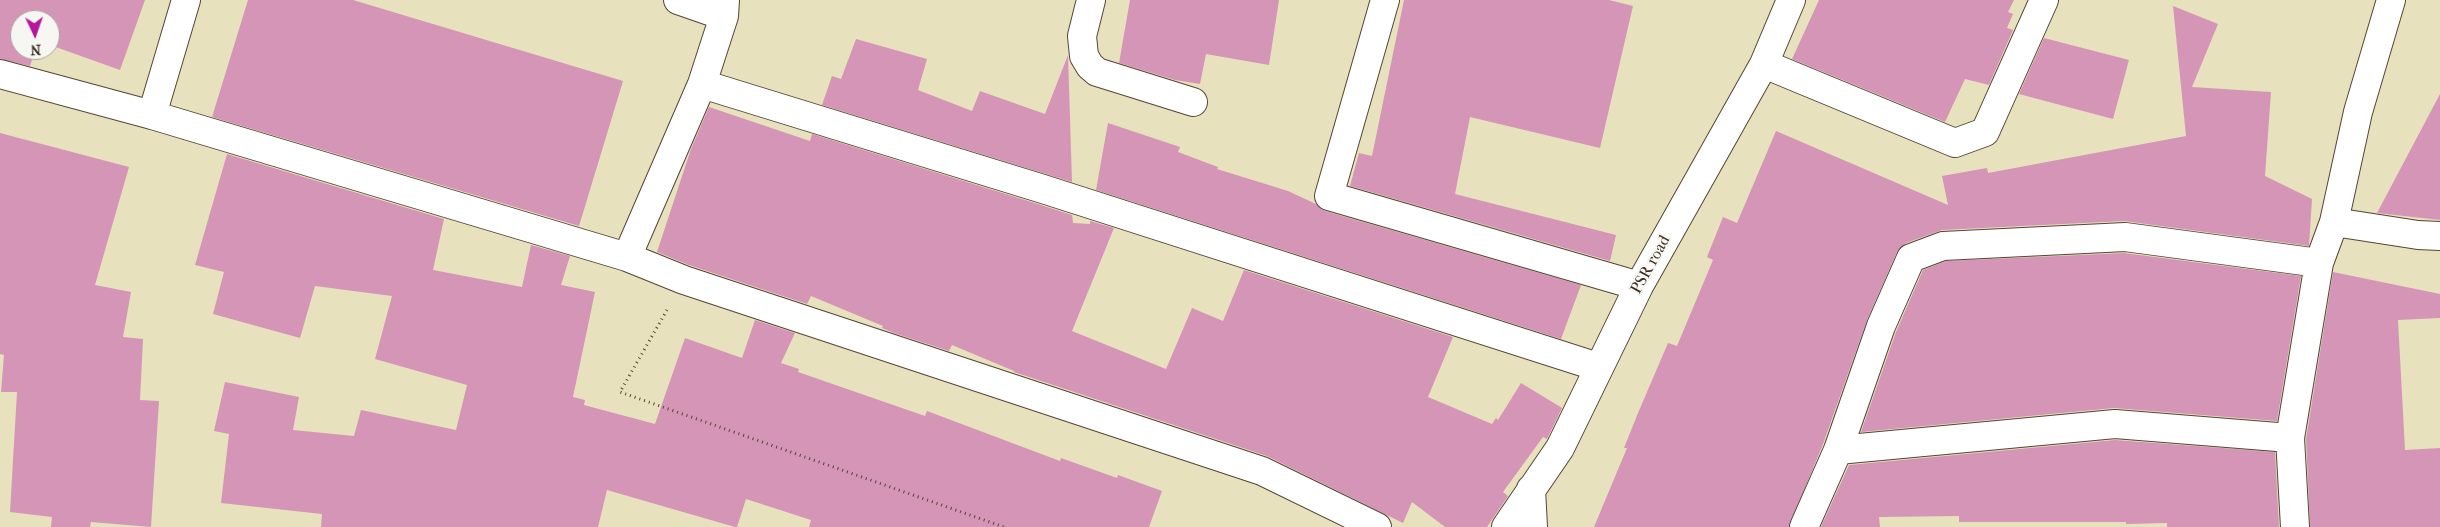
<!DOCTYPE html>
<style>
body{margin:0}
#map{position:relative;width:2440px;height:527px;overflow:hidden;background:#e8e1bd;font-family:"IM FELL French Canon",serif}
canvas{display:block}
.north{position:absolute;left:10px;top:10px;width:50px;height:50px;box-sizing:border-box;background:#f6f6f2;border:1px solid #aba49d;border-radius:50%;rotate:177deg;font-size:14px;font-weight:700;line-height:20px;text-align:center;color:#3b2a1e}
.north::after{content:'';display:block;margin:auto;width:18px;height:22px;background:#b5179e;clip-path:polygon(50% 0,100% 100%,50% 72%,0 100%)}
</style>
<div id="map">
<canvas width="2440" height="527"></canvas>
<div class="north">N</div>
</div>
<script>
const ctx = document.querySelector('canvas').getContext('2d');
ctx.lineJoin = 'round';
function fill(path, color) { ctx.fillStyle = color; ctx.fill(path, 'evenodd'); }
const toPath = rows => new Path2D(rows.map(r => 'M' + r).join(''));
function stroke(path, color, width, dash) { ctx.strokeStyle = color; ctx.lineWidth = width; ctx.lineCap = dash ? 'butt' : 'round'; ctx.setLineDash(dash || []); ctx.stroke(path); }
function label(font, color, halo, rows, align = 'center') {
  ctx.font = font + ' "IM FELL French Canon",serif'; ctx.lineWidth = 4.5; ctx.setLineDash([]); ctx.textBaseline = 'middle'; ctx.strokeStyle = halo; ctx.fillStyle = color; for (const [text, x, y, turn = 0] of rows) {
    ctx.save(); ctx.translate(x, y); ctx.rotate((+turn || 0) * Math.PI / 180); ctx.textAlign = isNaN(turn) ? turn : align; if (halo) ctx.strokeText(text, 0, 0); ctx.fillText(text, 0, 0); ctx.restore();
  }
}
fill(toPath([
 [0,0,145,0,120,70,50,45,50,20,20,20,20,50,35,50,30,66,0,59],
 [248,0,353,0,623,81,579,226,212,117],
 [1130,0,1279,0,1269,65,1206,54,1200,84,1175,80,1119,63],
 [1404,0,1609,0,1633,6,1600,148,1470,117,1455,194,1616,235,1610,261,1350,186,1359,153,1372,156],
 [1819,0,2014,0,2008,12,2013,14,2007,28,2013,30,1989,85,1965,79,1945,122,1792,59],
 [2173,6,2218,24,2192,87,2271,92,2265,176,2312,199,2309,246,2124,221,1942,230,1906,243,1897,252,1867,320,1823,444,1789,527,1594,527,1627,448,1624,448,1638,413,1668,343,1677,346,1713,260,1707,257,1723,217,1737,223,1776,131,1948,205,1942,176,1987,168,1988,173,2186,136],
 [2044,38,2129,60,2113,119,2019,94],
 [856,39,927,59,918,90,972,111,980,91,1045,114,1068,55,1072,182,822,105,832,76,841,79],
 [2440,94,2440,220,2377,213],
 [709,107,810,141,812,134,1038,204,1072,215,1073,223,1090,224,1090,221,1114,228,1072,331,1166,369,1192,308,1223,321,1244,270,1453,337,1428,397,1492,424,1496,418,1498,420,1521,383,1562,408,1547,439,1543,437,1503,492,1508,496,1487,527,1445,527,1412,502,1403,523,1267,456,1014,372,1014,371,952,345,949,351,894,333,882,328,883,326,811,296,807,304,689,265,657,252,691,149],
 [1108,123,1180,147,1178,152,1218,167,1217,169,1288,191,1316,204,1325,211,1581,285,1561,339,1096,190],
 [0,133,129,167,95,285,131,292,123,337,143,339,140,400,159,401,151,527,91,522,90,527,51,527,52,517,10,512,17,392,1,392,4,355,0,354],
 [227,154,444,219,433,270,522,287,531,245,570,256,561,285,595,292,573,397,585,400,584,405,655,424,685,338,742,358,755,320,795,333,781,363,799,369,798,372,925,416,927,411,1060,461,1061,458,1117,478,1118,475,1162,491,1149,527,809,527,811,520,746,499,737,527,735,527,607,490,598,527,321,527,322,514,221,503,229,434,214,431,225,382,299,397,293,430,354,436,361,410,456,430,467,385,375,359,392,296,315,286,300,338,213,314,224,272,195,265],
 [2124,253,2301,276,2277,421,2114,408,1861,432,1896,332,1923,270,1946,261],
 [2333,272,2440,294,2440,318,2398,320,2405,450,2440,448,2440,527,2310,527,2306,439],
 [2115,440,2275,452,2279,527,2167,527,2167,523,2126,524,2126,522,1959,522,1959,516,1879,517,1880,527,1821,527,1849,465]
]), '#d495b7');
const minor = toPath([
 [678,0,724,16],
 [1091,0,1082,36,1084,56,1090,66,1097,72,1193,102],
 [1385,0,1329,196,1639,286],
 [1764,64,1955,143,1985,132,2044,0],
 [0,74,152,115,627,257,684,280,1262,471,1377,527],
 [702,84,1043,189,1598,367],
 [152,115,186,0],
 [2334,222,2418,235,2440,236],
 [627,257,702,84,724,16,725,0],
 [1838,450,2115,424,2290,438],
 [1531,489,1533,527],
 [1506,527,1560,448,1639,286,1764,64,1791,0],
 [1804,527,1838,450,1881,326,1911,258,1943,246,2125,237,2319,263],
 [2295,527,2290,438,2319,263,2334,222,2358,112,2391,0]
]);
stroke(minor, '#554536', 30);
stroke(toPath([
 [667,310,620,392,1004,527]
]), '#554536', 3, [1, 4]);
stroke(minor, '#fff', 28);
label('16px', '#3b2a1e', '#f6f6f2', [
 ["PSR road",1651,265,-61]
]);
</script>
